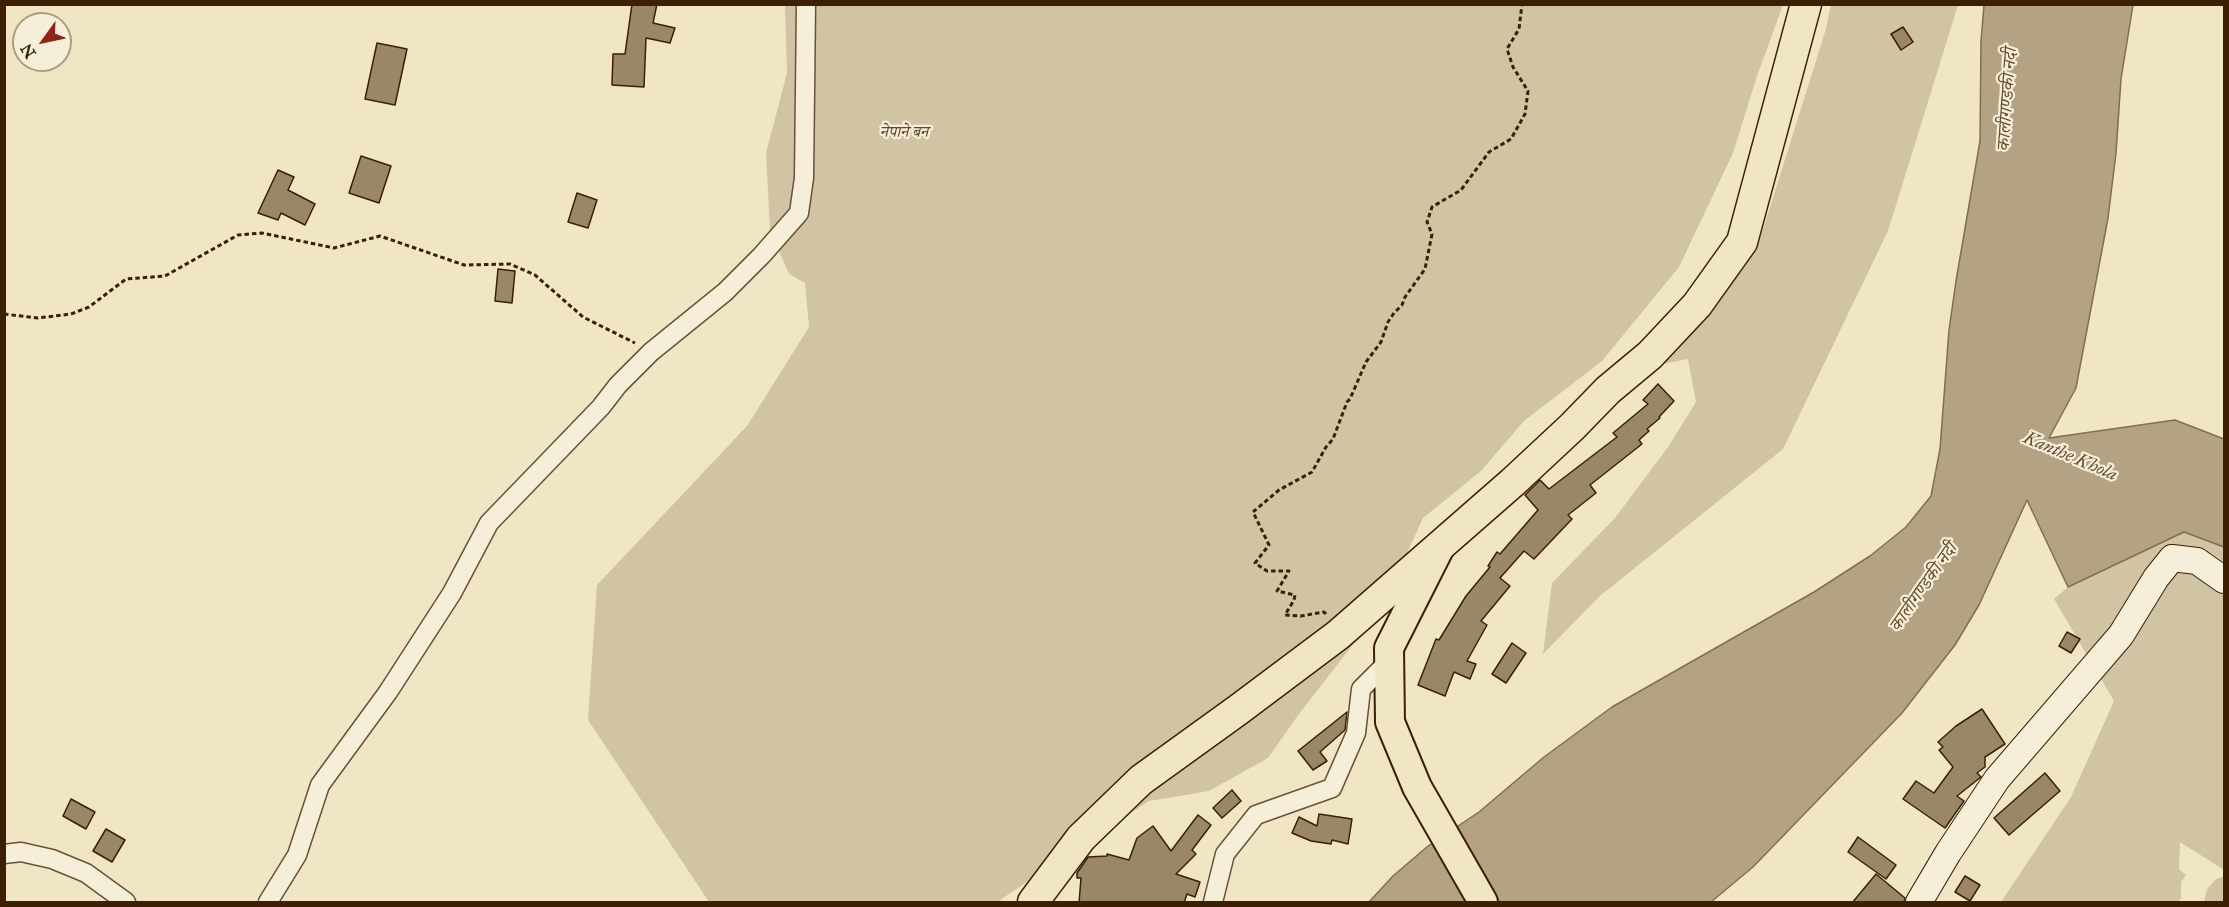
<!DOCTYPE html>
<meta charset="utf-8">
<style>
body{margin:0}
#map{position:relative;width:2229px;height:907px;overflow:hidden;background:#f0e6c6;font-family:"IM FELL Great Primer",serif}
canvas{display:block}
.frame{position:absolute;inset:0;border:6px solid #3c1f04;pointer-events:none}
.north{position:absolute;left:12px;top:12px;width:60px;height:60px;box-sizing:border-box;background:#f5efda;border:2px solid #ab9c84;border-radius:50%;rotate:237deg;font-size:16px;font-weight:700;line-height:24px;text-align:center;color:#3c1f04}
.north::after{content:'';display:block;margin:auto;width:21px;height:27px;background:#8f2418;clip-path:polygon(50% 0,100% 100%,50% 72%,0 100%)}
</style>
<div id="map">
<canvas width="2229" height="907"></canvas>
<div class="frame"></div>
<div class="north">N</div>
</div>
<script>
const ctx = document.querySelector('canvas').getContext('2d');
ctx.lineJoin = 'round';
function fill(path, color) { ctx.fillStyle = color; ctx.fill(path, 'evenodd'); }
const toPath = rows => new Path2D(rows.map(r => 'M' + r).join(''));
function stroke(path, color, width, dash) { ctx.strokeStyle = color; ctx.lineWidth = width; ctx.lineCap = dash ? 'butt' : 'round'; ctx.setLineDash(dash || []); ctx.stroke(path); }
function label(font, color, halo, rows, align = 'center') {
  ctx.font = font + ' "IM FELL Great Primer","Noto Serif Devanagari",serif'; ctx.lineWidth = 4.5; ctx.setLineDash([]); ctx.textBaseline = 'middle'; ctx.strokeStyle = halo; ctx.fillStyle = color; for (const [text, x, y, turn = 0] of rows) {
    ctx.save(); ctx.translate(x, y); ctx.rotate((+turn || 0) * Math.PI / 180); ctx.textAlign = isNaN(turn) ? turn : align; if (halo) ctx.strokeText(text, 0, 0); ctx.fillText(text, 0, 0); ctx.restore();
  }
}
fill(toPath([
 [785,5,1783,5,1757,76,1733,153,1679,267,1602,361,1524,421,1481,471,1423,518,1383,606,1299,714,1268,758,1209,791,1149,801,997,902,709,902,588,720,597,585,747,426,809,327,805,283,789,274,770,230,766,153,787,73],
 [1831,5,1958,5,1888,231,1783,449,1600,596,1543,654,1552,583,1615,518,1668,447,1696,402,1688,359,1652,366,1707,317,1760,239,1825,32],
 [2184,532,2224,547,2224,870,2180,842,2179,869,2186,875,2181,882,2181,897,2179,902,2001,902,2071,797,2114,701,2054,599,2068,587],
 [2224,876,2224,902,2204,902,2207,889,2216,879]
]), '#d1c4a5');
const water = toPath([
 [1984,5,2133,5,2121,79,2116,153,2108,218,2076,388,2049,438,2175,420,2224,439,2224,547,2184,532,2068,587,2027,500,1979,605,1955,645,1902,713,1753,867,1711,902,1369,902,1393,876,1428,846,1479,812,1544,757,1612,707,1814,592,1870,556,1906,527,1931,496,1940,449,1949,330,1956,281,1980,141,1981,41,1984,5]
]);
fill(water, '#b3a284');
stroke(water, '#836e51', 1.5);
const building = toPath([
 [632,4,657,4,653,23,675,28,670,43,646,38,644,87,612,85,613,54,625,54,632,4],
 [1903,27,1913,42,1901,50,1891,34,1903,27],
 [377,43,407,49,395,105,365,99,377,43],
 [361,156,391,166,379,203,349,193,361,156],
 [278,170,294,177,288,190,315,204,305,225,281,213,278,220,258,213,278,170],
 [577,193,597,200,588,228,568,222,577,193],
 [498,269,515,271,512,303,495,301,498,269],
 [1658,384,1674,401,1659,417,1660,418,1647,429,1649,431,1639,440,1642,444,1590,485,1596,493,1568,515,1572,519,1534,559,1524,551,1500,578,1510,586,1481,621,1487,625,1467,661,1476,664,1470,679,1454,672,1445,696,1418,685,1436,639,1439,640,1466,596,1490,567,1488,566,1497,552,1500,554,1538,510,1525,495,1540,480,1549,489,1617,437,1613,433,1648,404,1643,400,1658,384],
 [2067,632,2080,639,2071,653,2059,646,2067,632],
 [1512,643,1526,653,1506,683,1492,674,1512,643],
 [1982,709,2005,744,1985,757,1985,767,1977,773,1981,777,1957,796,1964,801,1945,828,1903,799,1916,781,1934,793,1953,767,1939,750,1943,747,1938,742,1956,726,1982,709],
 [1347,712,1345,730,1320,752,1327,761,1313,770,1298,751,1347,712],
 [2045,773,2060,791,2009,835,1994,818,2045,773],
 [1232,790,1241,801,1222,818,1213,808,1232,790],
 [71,799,95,812,86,829,63,816,71,799],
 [1319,814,1352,819,1348,844,1332,840,1331,844,1311,841,1292,833,1299,817,1317,826,1319,814],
 [1198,815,1211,825,1192,850,1196,854,1176,874,1200,882,1195,897,1187,894,1184,903,1079,903,1081,878,1077,878,1077,873,1088,857,1107,856,1107,854,1129,860,1137,838,1153,826,1171,851,1198,815],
 [106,829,125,840,112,862,93,851,106,829],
 [1858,837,1896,865,1886,879,1848,852,1858,837],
 [1876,874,1905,898,1904,903,1852,903,1876,874],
 [1965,876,1980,885,1970,901,1955,892,1965,876]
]);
fill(building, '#9a8669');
stroke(building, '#3c1f04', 1.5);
const minor = toPath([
 [4,854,21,852,52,859,86,873,126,902],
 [268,902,297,855,320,785,388,692,452,593,489,523,601,407,618,385,651,352,725,292,762,255,799,213,804,178,806,4],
 [1213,902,1225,854,1256,815,1332,788,1356,733,1361,689,1389,661]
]);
const secondary = toPath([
 [1919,902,1948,853,1997,779,2121,635,2156,578,2172,558,2197,561,2224,580]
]);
const primary = toPath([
 [1440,547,1389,648,1390,722,1417,787,1483,902]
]);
const trunk = toPath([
 [1033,902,1081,838,1141,780,1238,710,1338,635,1513,482,1572,427,1608,390,1650,355,1697,305,1742,242,1806,4]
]);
stroke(minor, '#695134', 21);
stroke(secondary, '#3c1f04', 28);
stroke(primary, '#3c1f04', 32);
stroke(trunk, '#3c1f04', 33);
stroke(toPath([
 [4,314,38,318,71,314,89,307,126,279,165,276,238,235,262,233,334,248,380,236,464,265,510,264,535,275,583,317,635,343],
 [1326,614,1324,612,1301,616,1285,615,1294,600,1295,595,1277,591,1289,571,1267,571,1255,563,1269,545,1253,512,1279,490,1312,472,1326,447,1333,439,1347,402,1350,399,1366,362,1381,342,1388,322,1394,313,1402,305,1405,297,1425,269,1432,234,1427,222,1432,207,1461,190,1489,152,1511,139,1525,114,1528,91,1513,67,1507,49,1519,29,1522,4]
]), '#3c1f04', 3, [4.5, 3]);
stroke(minor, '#f5efda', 18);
stroke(secondary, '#f5efda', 26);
stroke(primary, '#f0e6c6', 28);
stroke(trunk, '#f0e6c6', 30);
label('italic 16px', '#61482c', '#f5efda', [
 ["नेपाने बन",904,133]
]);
label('italic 18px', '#664d31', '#f5efda', [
 ["कालीगण्डकी नदी",2008,100,-86],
 ["Kanthe Khola",2070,457,23],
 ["कालीगण्डकी नदी",1924,588,-55]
]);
</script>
